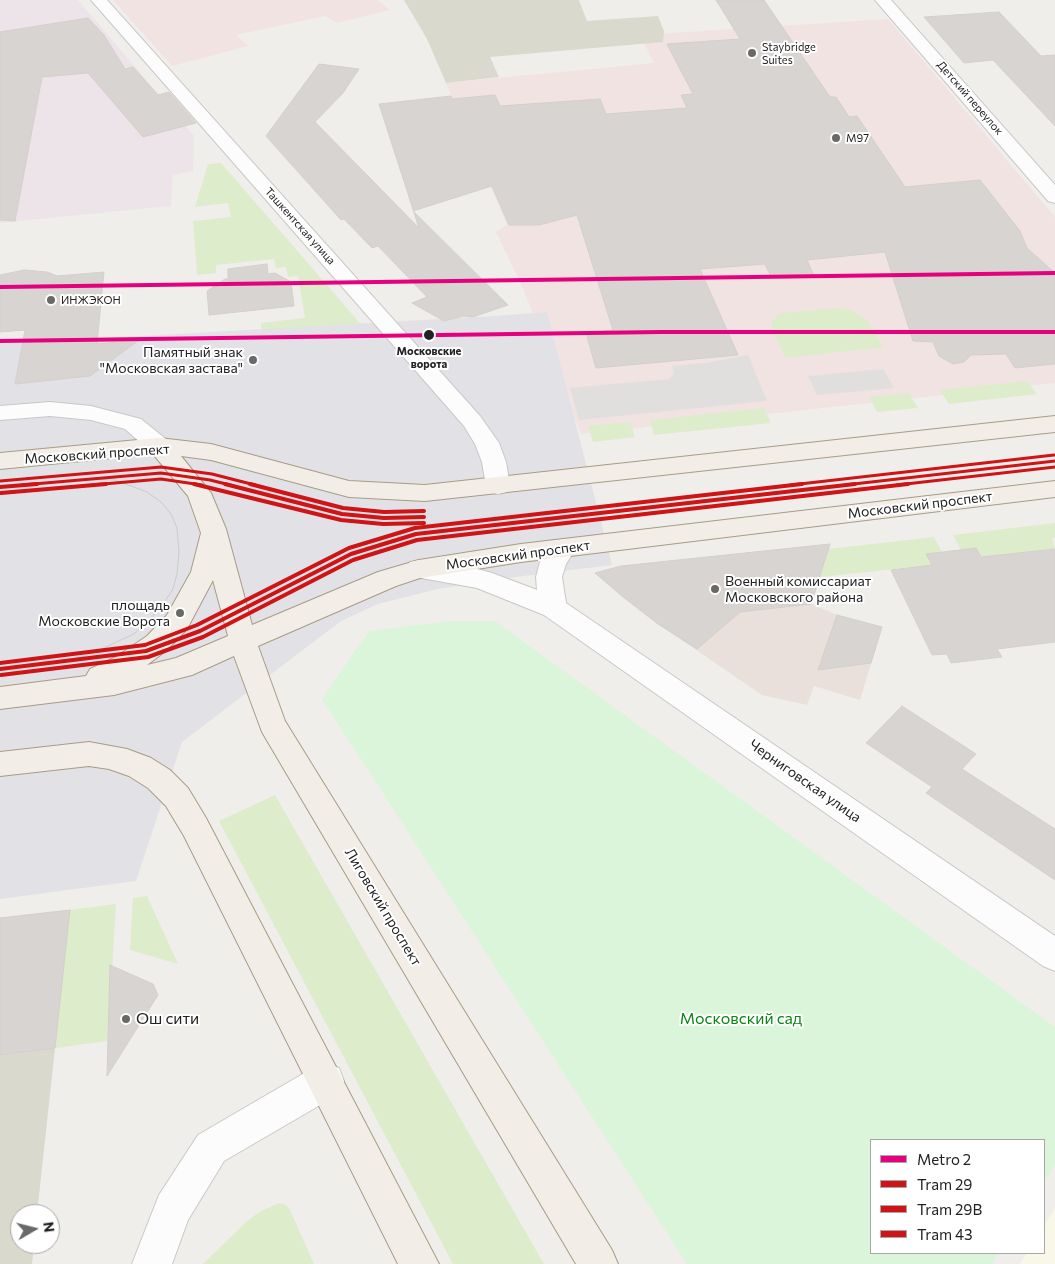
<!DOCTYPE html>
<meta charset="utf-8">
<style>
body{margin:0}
#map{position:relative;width:1055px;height:1264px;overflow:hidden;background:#f0eeeb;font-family:Commissioner,sans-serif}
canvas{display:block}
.legend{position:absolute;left:870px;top:1139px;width:175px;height:115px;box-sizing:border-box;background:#fff;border:1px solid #a7a7a7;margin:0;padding:6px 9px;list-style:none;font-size:15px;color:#222}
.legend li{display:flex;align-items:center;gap:10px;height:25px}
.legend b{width:25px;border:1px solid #a7a7a7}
.north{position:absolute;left:10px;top:1204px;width:50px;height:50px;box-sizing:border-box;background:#fff;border:1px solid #a7a7a7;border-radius:50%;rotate:82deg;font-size:14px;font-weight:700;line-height:20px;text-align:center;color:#222}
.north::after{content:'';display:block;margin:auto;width:18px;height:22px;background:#6a6968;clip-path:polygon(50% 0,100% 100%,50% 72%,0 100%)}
</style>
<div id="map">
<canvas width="1055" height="1264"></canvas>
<ul class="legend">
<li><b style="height:6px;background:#e5007d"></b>Metro 2</li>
<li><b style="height:6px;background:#ce1417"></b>Tram 29</li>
<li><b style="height:6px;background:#ce1417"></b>Tram 29В</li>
<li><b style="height:6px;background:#ce1417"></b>Tram 43</li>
</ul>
<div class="north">N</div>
</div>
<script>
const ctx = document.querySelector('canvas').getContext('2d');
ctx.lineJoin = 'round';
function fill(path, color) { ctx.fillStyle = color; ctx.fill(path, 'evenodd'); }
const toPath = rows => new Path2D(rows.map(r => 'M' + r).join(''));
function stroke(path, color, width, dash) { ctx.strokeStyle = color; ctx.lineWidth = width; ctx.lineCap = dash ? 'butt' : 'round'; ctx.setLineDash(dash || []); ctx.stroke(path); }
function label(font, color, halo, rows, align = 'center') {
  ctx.font = font + ' Commissioner,sans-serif'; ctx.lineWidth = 4; ctx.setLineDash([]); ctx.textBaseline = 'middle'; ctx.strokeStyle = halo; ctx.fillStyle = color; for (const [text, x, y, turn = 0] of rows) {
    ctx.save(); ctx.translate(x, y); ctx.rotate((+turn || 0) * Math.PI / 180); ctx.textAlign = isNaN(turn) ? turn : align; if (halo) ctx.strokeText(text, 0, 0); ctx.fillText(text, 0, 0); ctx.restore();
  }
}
fill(toPath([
 [113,0,378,0,390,10,337,23,325,16,236,35,248,46,172,66],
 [888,19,1055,217,1055,383,581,434,522,286,496,232,507,225,446,83,654,63,640,35]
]), '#f1e3e1');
fill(toPath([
 [0,0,78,0,194,136,193,171,173,175,171,206,0,223]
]), '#ede4e9');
fill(toPath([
 [1055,1208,1055,1264,1020,1264,1027,1253,1044,1253,1044,1226]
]), '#f8f7e8');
fill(toPath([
 [830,544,812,604,837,615,882,627,860,700,814,686,807,705,762,695,658,624,604,580,605,570,621,566]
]), '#eae0db');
fill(toPath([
 [404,0,579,0,587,21,658,16,664,31,663,42,490,57,499,77,446,83,427,39],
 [70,910,37,1214,20,1214,20,1244,34,1244,32,1264,0,1264,0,918]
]), '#d9d9cd');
fill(toPath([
 [221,163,392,360,262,338,261,323,305,318,298,276,288,277,286,267,276,268,274,259,216,265,216,273,197,275,193,221,231,217,228,203,195,207,208,164],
 [842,308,852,310,867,320,883,347,786,358,772,330,772,322,777,316,782,313],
 [1027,381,1037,394,949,404,940,390],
 [909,393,918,408,877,412,869,397],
 [764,408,771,423,654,435,650,420],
 [630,422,635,437,593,442,588,426],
 [1055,523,1055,538,1052,538,1055,549,981,557,961,550,953,535],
 [934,537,942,552,932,565,820,577,828,549],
 [275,795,544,1264,453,1264,219,821],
 [147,896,178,964,130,950,133,898],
 [116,904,108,1041,55,1048,70,910],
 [279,1203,286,1205,290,1210,314,1264,203,1264,246,1222,259,1212]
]), '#ddeccb');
fill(toPath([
 [449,621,495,621,1055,1027,1055,1165,1044,1183,1044,1140,871,1140,871,1253,999,1253,992,1264,687,1264,322,699,369,631]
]), '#daf5da');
fill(toPath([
 [748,355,767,401,579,420,570,388,669,379,674,374,672,366,706,363],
 [883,369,894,388,817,395,808,376]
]), '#e0dfde');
fill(toPath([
 [547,312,612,565,507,578,438,589,378,604,341,621,182,742,136,881,0,899,0,344,494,316]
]), '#e2e1e5');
const building = toPath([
 [716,0,764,0,830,97,836,97,849,117,857,116,905,187,980,180,1020,231,1027,248,1055,273,1055,364,1015,368,1006,354,971,355,964,362,953,364,939,356,933,342,913,341,885,252,807,260,813,274,771,277,765,264,700,269,738,355,596,368,586,333,613,330,577,215,539,225,509,225,492,186,413,211,508,305,473,317,464,316,444,321,412,303,427,297,378,246,372,248,344,219,341,220,266,136,319,64,359,69,343,93,315,122,419,228,379,104,451,96,452,99,495,95,500,106,600,99,606,114,687,108,681,95,693,94,667,44,740,39,716,0],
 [999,12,1041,56,1055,55,1055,126,993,60,964,63,924,17,999,12],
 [88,18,104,35,125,69,133,67,158,95,169,92,196,123,143,137,88,73,42,77,15,221,0,220,0,32,88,18],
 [267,264,268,274,275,273,291,282,294,306,209,315,207,291,225,279,228,279,228,269,267,264],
 [24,270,47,272,57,276,104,272,97,344,139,340,90,376,15,384,25,330,0,332,0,275,24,270],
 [830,544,811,604,740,612,697,649,658,624,623,597,595,573,621,566,830,544],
 [976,548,981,557,1055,549,1055,642,997,649,1002,657,951,663,947,654,932,655,891,570,932,565,926,554,976,548],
 [837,615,882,627,871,663,818,670,837,615],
 [902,706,976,754,962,769,1055,829,1055,880,926,793,932,787,866,743,902,706],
 [70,910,55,1048,0,1055,0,918,70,910],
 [110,965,153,984,158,995,107,1076,110,965]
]);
fill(building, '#d7d4d2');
stroke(building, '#d3d0cc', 1);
const minor = toPath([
 [91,0,107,0,480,416,499,443,506,462,510,486,507,492,498,494,489,492,486,486,482,462,475,444,464,426,91,0],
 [875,0,891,0,1055,185,1055,203,1048,201,875,0],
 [50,402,91,406,141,419,167,440,171,446,167,452,159,454,151,452,125,429,91,420,50,416,0,420,0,406,50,402],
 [563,539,572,542,576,548,566,564,562,577,566,603,1055,936,1055,971,1043,966,544,615,477,588,410,576,406,569,410,562,419,560,459,564,492,573,537,590,536,577,540,562,554,542,563,539],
 [326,1063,339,1068,344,1081,339,1094,224,1161,188,1220,172,1264,132,1264,159,1195,198,1135,313,1068,326,1063]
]);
const major = toPath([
 [1055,416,1055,432,425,501,349,497,211,460,181,456,211,493,226,529,252,625,378,572,419,560,521,544,1055,481,1055,497,521,562,420,578,396,586,258,646,285,721,612,1250,618,1264,576,1264,262,732,234,656,192,675,114,695,0,709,0,687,86,676,90,669,116,657,147,636,167,615,191,572,201,533,188,496,153,454,0,469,0,453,159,438,211,444,349,481,425,485,1055,416],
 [213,580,228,636,176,658,147,665,167,650,187,629,213,580],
 [89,742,127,749,151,758,170,770,188,788,206,818,439,1264,398,1264,184,836,166,806,148,788,129,776,109,769,89,766,0,776,0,752,89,742]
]);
stroke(minor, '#c9c8c7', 2);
stroke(major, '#a79c86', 2);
fill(minor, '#fdfcfc');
fill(major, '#f3ede7');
stroke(toPath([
 [54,663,86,656,134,634,160,609,173,589,177,574,179,552,177,528,171,514,161,502,147,492,115,480,78,479]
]), '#ccc', 1);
stroke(toPath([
 [22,485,161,473,210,480,230,485],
 [845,485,1055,461]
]), '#ce1417', 3);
stroke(toPath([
 [225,484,342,514,384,518,424,517],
 [0,487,37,484],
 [0,669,146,651,200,631,351,554,416,534,855,484]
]), '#ce1417', 4);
stroke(toPath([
 [92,485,161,479,202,485],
 [897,485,1055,467]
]), '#ce1417', 3);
stroke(toPath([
 [194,484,341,520,383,524,424,523],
 [1,493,106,484],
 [1,675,148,657,203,637,353,560,417,540,908,484]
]), '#ce1417', 4);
stroke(toPath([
 [0,481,161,467,212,474,255,485],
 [791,485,1054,455]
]), '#ce1417', 3);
stroke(toPath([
 [250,484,343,508,384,512,424,511],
 [0,663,145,645,197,625,349,548,415,528,802,484]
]), '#ce1417', 4);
stroke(toPath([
 [0,287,1055,273],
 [0,341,661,332,1055,332]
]), '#e5007d', 4);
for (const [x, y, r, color] of [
 [752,53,5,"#6a6968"],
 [836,138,5,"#6a6968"],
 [51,300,5,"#6a6968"],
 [429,335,6,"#222"],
 [253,360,5,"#6a6968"],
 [715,589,5,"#6a6968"],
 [180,613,5,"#6a6968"],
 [126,1019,5,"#6a6968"]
]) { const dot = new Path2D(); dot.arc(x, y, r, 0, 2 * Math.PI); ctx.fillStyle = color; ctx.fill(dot); stroke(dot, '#fff', 2); }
label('11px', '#222', '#fff', [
 ["Staybridge",762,47],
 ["Suites",762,60],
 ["M97",846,138],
 ["ИНЖЭКОН",61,300]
], 'left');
label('11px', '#222', '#fff', [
 ["Детский переулок",970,98,49],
 ["Ташкентская улица",300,226,48]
]);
label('bold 11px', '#222', '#fff', [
 ["Московские",429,351],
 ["ворота",429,364]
]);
label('14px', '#222', '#fff', [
 ["Памятный знак",243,352],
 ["\"Московская застава\"",243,368],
 ["Военный комиссариат",725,581,"left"],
 ["Московского района",725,597,"left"],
 ["площадь",170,605],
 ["Московские Ворота",170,621]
], 'right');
label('14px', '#222', '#fff', [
 ["Московский проспект",97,454,-4],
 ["Московский проспект",920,505,-7],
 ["Московский проспект",518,555,-8],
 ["Черниговская улица",805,781,35],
 ["Лиговский проспект",383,907,59]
]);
label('16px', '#222', '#fff', [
 ["Ош сити",136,1019]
], 'left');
label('16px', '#0c8416', '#fff', [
 ["Московский сад",741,1019]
]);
</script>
